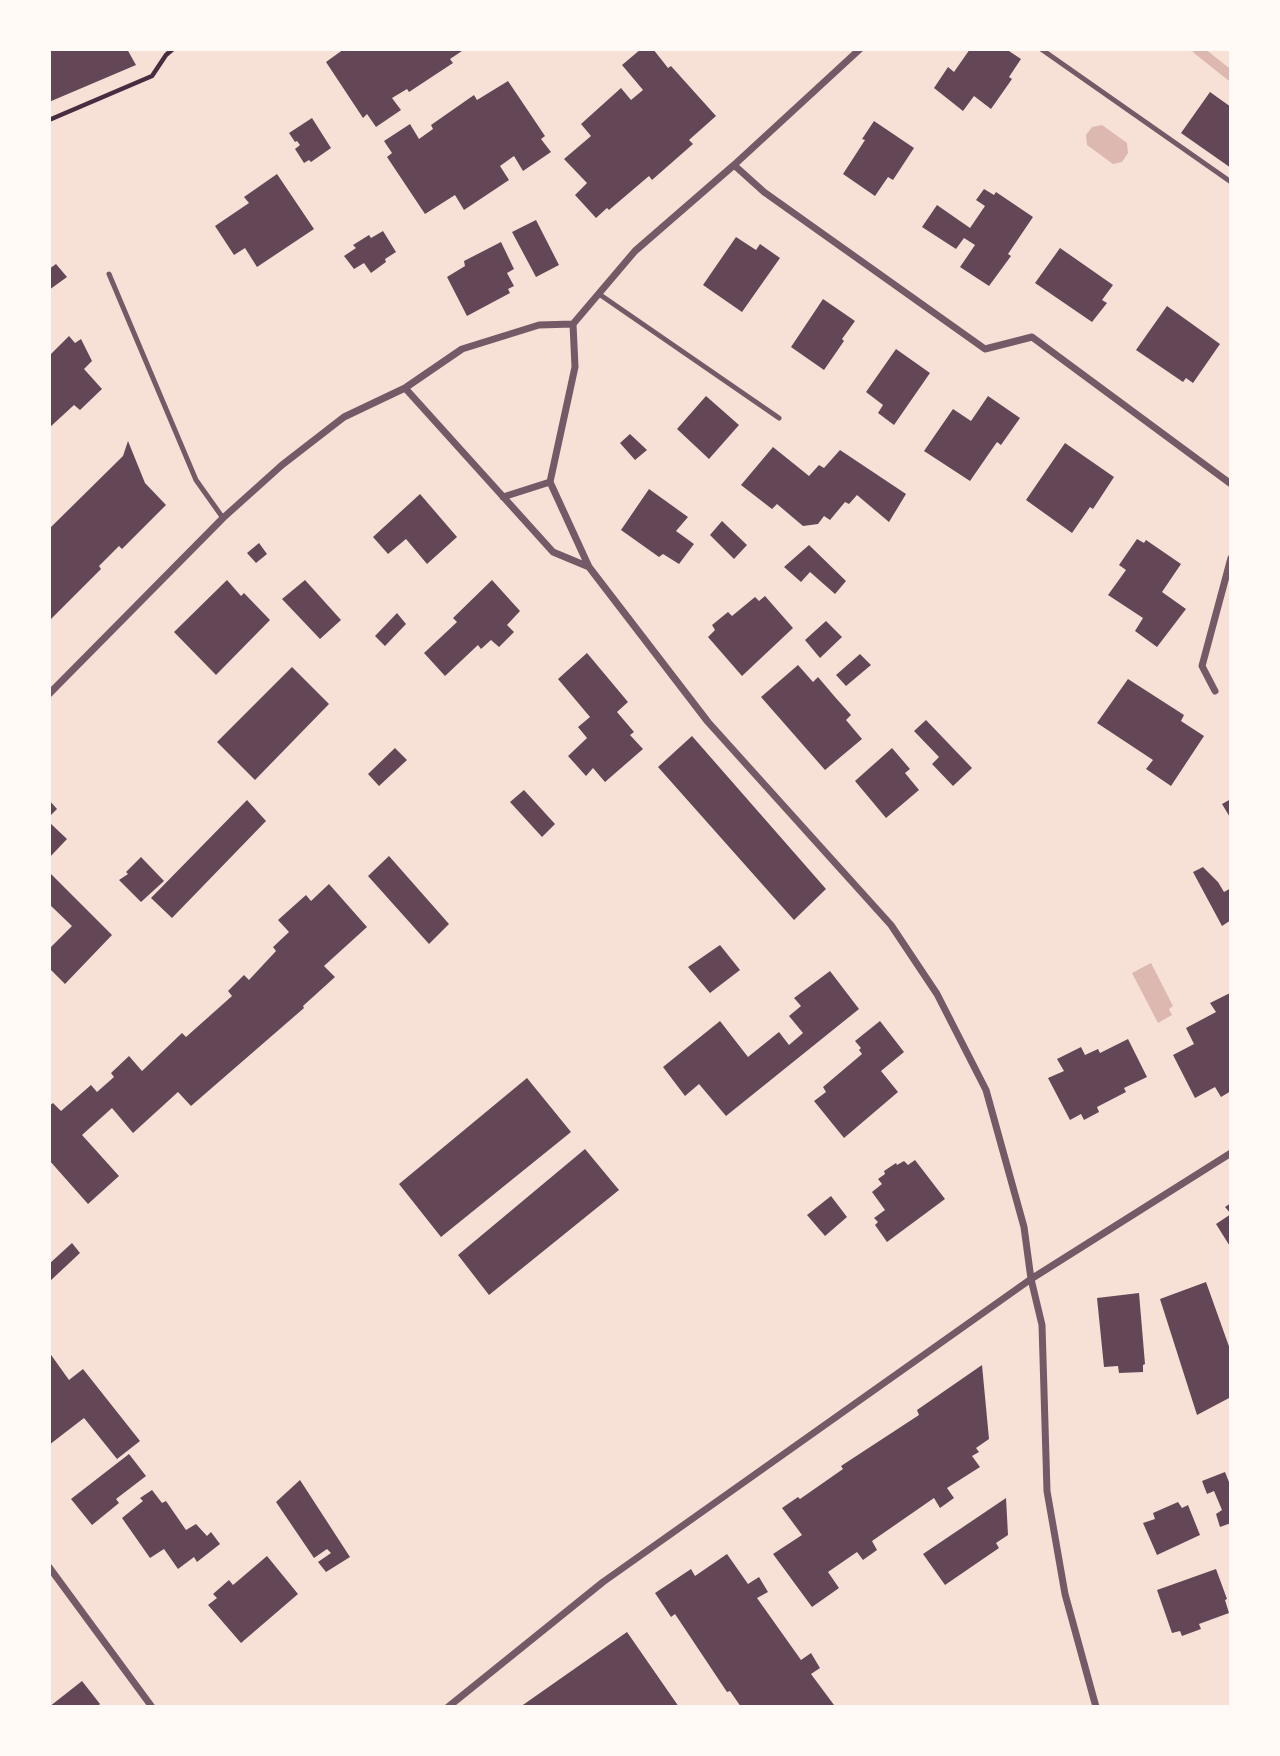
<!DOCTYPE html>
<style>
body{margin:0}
#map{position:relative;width:1280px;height:1756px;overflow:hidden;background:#f7e1d7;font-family:"DejaVu Sans",sans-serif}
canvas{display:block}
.frame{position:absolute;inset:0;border:51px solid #fffaf5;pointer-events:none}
</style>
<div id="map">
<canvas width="1280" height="1756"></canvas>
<div class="frame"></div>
</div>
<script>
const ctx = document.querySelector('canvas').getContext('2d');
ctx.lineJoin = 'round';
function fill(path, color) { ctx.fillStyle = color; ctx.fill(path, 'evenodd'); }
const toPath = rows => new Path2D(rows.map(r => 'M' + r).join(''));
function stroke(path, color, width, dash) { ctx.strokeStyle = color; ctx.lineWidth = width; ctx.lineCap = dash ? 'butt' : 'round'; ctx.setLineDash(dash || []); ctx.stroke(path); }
fill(toPath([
 [1102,125,1127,143,1128,153,1122,162,1113,164,1087,145,1086,135,1092,127],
 [1151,963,1173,1006,1169,1009,1172,1015,1158,1023,1132,973]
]), '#dcb8b0');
stroke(toPath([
 [1197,49,1231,76]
]), '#dcb8b0', 10);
fill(toPath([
 [49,49,127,49,136,65,49,102],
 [344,49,465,49,450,59,453,63,409,92,407,89,392,98,401,110,376,127,367,114,363,118,326,62],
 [641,49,653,49,668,68,671,66,716,116,689,140,693,144,652,180,649,176,609,210,607,208,596,218,575,195,587,183,564,159,591,136,581,124,621,88,631,100,643,90,622,65],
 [970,49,1006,49,1021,59,1009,77,1012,79,991,109,974,96,963,111,934,88,948,67,954,72],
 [508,81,545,136,541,139,551,152,523,171,514,156,500,166,509,180,464,210,455,195,425,214,387,157,392,153,384,141,410,124,419,139,433,129,431,125,474,95,477,100],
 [1210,92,1231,107,1231,168,1181,133],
 [312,118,331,148,311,162,309,160,304,163,295,149,300,145,297,141,295,142,289,133],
 [874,121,914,148,893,180,888,177,875,196,843,174,865,140,862,139],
 [277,174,314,229,257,267,245,248,234,255,215,226,249,203,244,197],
 [984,189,994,195,996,192,1033,217,1008,254,1011,256,989,286,960,267,975,245,964,238,956,249,922,227,937,205,970,228,985,206,976,200],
 [536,220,559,265,536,277,512,232],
 [383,231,396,252,385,259,386,262,371,273,364,263,354,269,344,256,356,248,353,245,369,235,371,238],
 [736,237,756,250,760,244,780,258,742,312,703,285],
 [501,242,514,269,507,273,514,286,508,289,510,293,467,316,447,277,465,266,464,261],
 [1060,248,1113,285,1102,300,1107,303,1092,322,1035,283],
 [56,264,67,277,49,290,49,269],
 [823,299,855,321,842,339,844,341,824,370,791,347],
 [1167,306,1220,344,1193,383,1186,378,1183,382,1136,350],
 [69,336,75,343,81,339,92,361,84,369,102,389,80,410,74,405,49,428,49,356],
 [896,349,930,373,894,425,878,413,883,405,866,392],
 [706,396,739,425,709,459,677,429],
 [988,396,1020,418,1001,445,997,442,970,481,924,451,953,409,971,421],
 [630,434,647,450,635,460,620,443],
 [128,441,145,483,166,505,122,549,119,546,99,566,101,569,49,621,49,529,123,456],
 [1065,443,1114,477,1093,509,1090,507,1072,533,1026,500],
 [773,447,809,476,819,465,824,468,840,450,906,494,889,522,857,495,849,504,845,502,830,520,824,516,818,524,803,526,777,504,772,509,741,485],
 [649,489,688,517,676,531,694,544,679,564,663,554,659,557,621,530],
 [420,494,457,537,427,564,406,539,388,554,373,537],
 [722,521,747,545,734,559,710,535],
 [1137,539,1144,543,1146,540,1181,564,1162,592,1186,609,1157,647,1135,631,1143,618,1108,595,1126,570,1119,565],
 [259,543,267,554,256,563,247,553],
 [809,545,846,581,835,594,810,572,801,582,784,567],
 [227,580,241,596,244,593,270,620,216,675,174,632],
 [305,580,341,620,320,639,282,599],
 [492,580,520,611,507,625,514,632,499,647,491,640,481,649,478,645,445,676,424,653,457,622,453,618],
 [765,596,793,628,742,676,708,637,715,630,712,625,728,612,732,616,755,597,759,601],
 [397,613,406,624,385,646,375,636],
 [826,621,842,637,820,658,805,640],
 [587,653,628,702,617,712,634,732,630,735,643,749,605,782,593,768,586,776,568,756,587,738,578,727,590,717,558,679],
 [860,654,871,665,846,686,836,675],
 [798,665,813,682,818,677,835,697,851,715,846,720,862,739,825,770,761,697],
 [292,667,329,704,255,780,217,742],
 [1128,679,1184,715,1181,721,1204,736,1171,786,1146,769,1153,760,1097,723],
 [926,720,972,768,953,786,932,764,939,757,914,731],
 [692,736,826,889,794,920,658,767],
 [395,748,407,760,379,786,368,774],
 [892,748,910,769,905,773,919,790,886,818,855,781],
 [524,790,555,824,542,837,510,802],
 [1231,799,1231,819,1222,804],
 [49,800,57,809,49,817],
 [247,800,266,821,172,918,151,898],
 [49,822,67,839,49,858],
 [389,856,449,924,429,944,368,876],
 [141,857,164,881,141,902,119,880,128,874,126,872],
 [1203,867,1218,882,1224,892,1231,888,1231,920,1222,926,1193,872],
 [49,872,112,935,65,984,49,968,49,949,72,926,49,904],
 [329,884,367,927,324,966,335,977,303,1006,304,1008,191,1106,178,1092,133,1133,112,1108,82,1135,119,1176,88,1204,49,1160,49,1106,53,1103,61,1111,91,1085,97,1092,114,1077,111,1073,129,1056,142,1071,182,1033,186,1037,232,996,228,991,244,975,249,980,276,951,273,947,289,932,278,920,306,895,311,901],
 [720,945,740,970,710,993,688,967],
 [830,971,859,1009,726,1116,699,1084,685,1096,663,1067,720,1021,748,1057,779,1032,789,1045,803,1033,789,1016,801,1006,794,998],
 [1230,993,1231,1091,1221,1097,1215,1087,1195,1098,1173,1055,1194,1044,1186,1028,1216,1012,1210,1003],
 [880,1021,904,1052,881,1071,898,1092,844,1138,814,1101,826,1092,823,1087,862,1054,859,1050,861,1048,855,1041],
 [1128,1039,1147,1077,1124,1088,1126,1092,1097,1107,1099,1112,1084,1120,1081,1114,1070,1120,1048,1078,1064,1071,1057,1059,1081,1047,1085,1055,1098,1049,1100,1053],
 [527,1078,571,1132,441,1237,399,1184],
 [585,1149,619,1190,489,1295,458,1255],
 [915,1160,945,1199,887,1242,875,1225,878,1222,874,1218,885,1210,872,1192,882,1184,878,1179,885,1174,884,1171,896,1163,897,1165,904,1161,908,1165],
 [831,1196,847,1217,825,1236,807,1215],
 [1231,1203,1231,1248,1216,1224,1231,1214,1225,1207],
 [72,1243,80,1253,49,1282,49,1264],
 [1206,1282,1231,1352,1231,1397,1197,1415,1160,1299],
 [1139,1293,1145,1364,1143,1365,1143,1372,1119,1373,1118,1366,1104,1367,1097,1298],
 [49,1352,69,1380,83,1369,140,1441,117,1459,84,1418,49,1445],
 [982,1365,989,1439,976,1448,979,1452,972,1456,980,1467,947,1488,954,1498,940,1508,934,1498,872,1541,877,1550,863,1560,857,1552,828,1572,839,1588,812,1607,773,1554,802,1535,782,1508,798,1497,800,1499,843,1469,841,1466,919,1415,917,1410],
 [129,1454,146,1476,116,1499,119,1503,92,1525,71,1499],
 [1225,1472,1231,1487,1231,1523,1220,1527,1216,1514,1222,1510,1214,1491,1207,1494,1202,1481],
 [300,1480,350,1557,326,1572,318,1562,331,1553,327,1549,314,1558,276,1502],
 [152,1490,162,1503,166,1501,186,1530,196,1524,207,1536,211,1532,220,1544,197,1562,194,1557,178,1569,164,1549,150,1558,122,1518,143,1501,140,1498],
 [1006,1498,1008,1535,996,1543,999,1548,945,1585,923,1554],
 [1178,1502,1182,1508,1188,1505,1200,1535,1157,1555,1143,1523,1155,1519,1153,1513],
 [727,1554,748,1584,759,1577,768,1592,757,1598,801,1660,811,1653,820,1668,811,1674,834,1705,831,1707,741,1707,730,1691,727,1692,675,1614,671,1617,655,1593,691,1569,695,1576],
 [267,1556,298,1594,241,1643,208,1605,217,1598,213,1594,229,1580,233,1585],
 [1216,1569,1227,1599,1225,1600,1229,1613,1199,1624,1201,1629,1182,1636,1180,1631,1172,1633,1157,1590],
 [627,1632,679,1707,520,1707],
 [82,1681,100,1704,97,1707,49,1707]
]), '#644757');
stroke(toPath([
 [49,120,152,76,166,55,173,49]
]), '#4a2c40', 4.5);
stroke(toPath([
 [1041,49,1231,182],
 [109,274,196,480,223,518],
 [599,294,779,418]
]), '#755966', 5);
stroke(toPath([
 [860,49,734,165,635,251,573,324,575,367,550,482,589,567,708,722,891,925,937,994,986,1090,1024,1227,1031,1279,1042,1325,1047,1491,1065,1594,1096,1707],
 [734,165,764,192,985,349,1032,337,1231,484],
 [405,388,553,552,589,567],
 [503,497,550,482],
 [1215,691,1202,666,1231,558],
 [49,694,223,518,282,465,344,417,405,388,462,349,539,325,573,324],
 [49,1567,152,1707],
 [448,1707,603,1582,1031,1279,1231,1153]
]), '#755966', 7);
</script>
